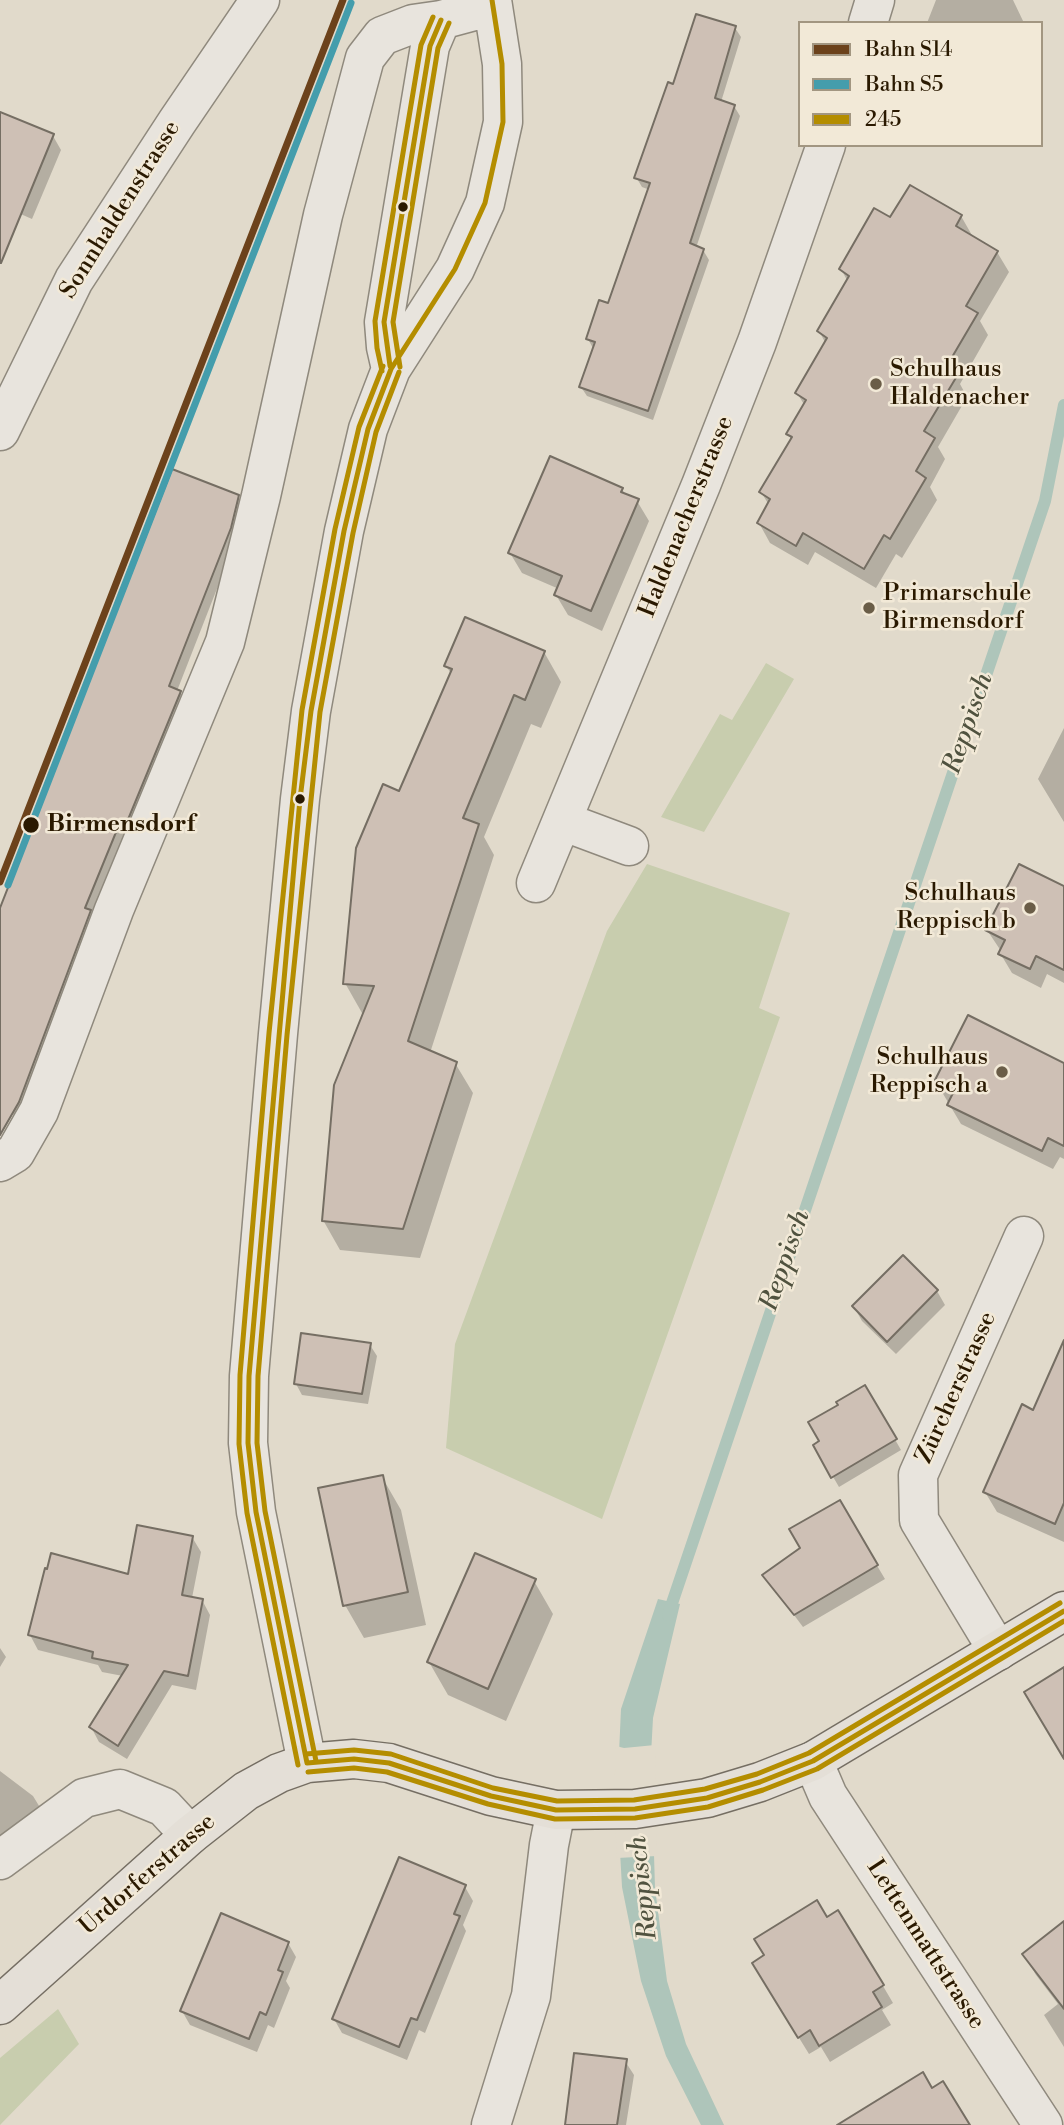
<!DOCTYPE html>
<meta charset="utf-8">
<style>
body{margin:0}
#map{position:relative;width:1064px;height:2125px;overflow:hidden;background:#e1dacb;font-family:"Libre Bodoni",serif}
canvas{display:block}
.legend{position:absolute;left:798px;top:21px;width:245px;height:126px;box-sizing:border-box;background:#f2e9d7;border:2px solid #a29681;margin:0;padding:9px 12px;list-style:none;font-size:21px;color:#2a1900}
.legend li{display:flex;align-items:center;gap:14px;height:35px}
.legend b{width:35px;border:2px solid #a29681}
</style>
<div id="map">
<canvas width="1064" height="2125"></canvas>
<ul class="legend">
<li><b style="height:9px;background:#6c421b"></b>Bahn S14</li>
<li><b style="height:9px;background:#449dac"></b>Bahn S5</li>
<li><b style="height:9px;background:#b48d00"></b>245</li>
</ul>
</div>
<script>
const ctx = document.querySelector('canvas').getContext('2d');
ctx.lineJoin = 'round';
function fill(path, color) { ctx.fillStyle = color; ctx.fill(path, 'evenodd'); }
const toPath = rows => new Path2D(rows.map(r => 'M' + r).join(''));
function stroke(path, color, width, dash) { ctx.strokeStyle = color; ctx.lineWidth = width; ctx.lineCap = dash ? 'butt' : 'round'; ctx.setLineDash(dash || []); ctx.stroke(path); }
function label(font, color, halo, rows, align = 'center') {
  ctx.font = font + ' "Libre Bodoni",serif'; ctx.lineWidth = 5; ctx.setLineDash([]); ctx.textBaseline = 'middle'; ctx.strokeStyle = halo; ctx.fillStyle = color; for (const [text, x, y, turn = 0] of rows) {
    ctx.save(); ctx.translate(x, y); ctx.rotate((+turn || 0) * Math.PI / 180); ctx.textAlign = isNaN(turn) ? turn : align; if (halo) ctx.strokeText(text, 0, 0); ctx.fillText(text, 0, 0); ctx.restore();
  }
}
fill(toPath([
 [766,663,794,679,704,832,661,817,720,714,732,720],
 [647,864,790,913,759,1008,780,1017,602,1519,446,1448,455,1344,607,931],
 [58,2009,79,2044,0,2125,0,2058]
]), '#c8cdae');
fill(toPath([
 [658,1599,680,1604,653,1718,651,1755,655,1888,667,1981,686,2044,724,2125,701,2125,666,2056,641,1981,622,1887,617,1798,621,1709]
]), '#aec5ba');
fill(toPath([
 [655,1745,657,1856,617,1858,614,1798,616,1746,624,1748]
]), '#e1dacb');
fill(toPath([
 [936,0,1013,0,1024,23,927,23],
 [735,28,741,37,721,102,734,106,740,116,696,248,703,250,709,260,653,420,587,396,581,387,594,350,588,339,609,306,650,190,642,187,636,177,674,86],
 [0,114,53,136,61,150,32,219,0,205],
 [961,216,973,237,997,252,1009,272,980,321,988,335,960,384,967,397,938,447,945,459,930,487,937,500,902,558,896,554,876,588,815,552,808,565,770,543,759,523,769,505,761,492,792,440,788,434,805,406,797,393,826,344,819,331,848,282,841,269,891,220],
 [622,489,626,496,637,501,649,521,602,631,568,615,556,595,559,589,522,573,510,553],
 [238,496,244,507,236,540,177,691,180,692,186,703,22,1118,12,1114,0,1121,0,913],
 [544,652,561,682,541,728,531,724,484,837,494,855,430,1053,455,1063,473,1093,420,1258,340,1250,323,1220,365,1013,362,1013,345,983,400,793,452,675,446,666],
 [1064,728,1064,822,1038,779],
 [1064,888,1064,983,1047,974,1041,988,1012,973,1000,953,1001,951,987,930],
 [1064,1065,1064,1159,1060,1157,1053,1169,961,1124,936,1082],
 [937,1291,945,1305,896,1354,862,1321,854,1307],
 [370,1345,377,1356,368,1404,302,1395,296,1384],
 [1064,1346,1064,1542,997,1512,985,1492,1034,1412],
 [865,1387,901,1450,839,1487,815,1446,821,1442,840,1406],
 [382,1477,401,1510,426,1625,364,1638,345,1605],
 [839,1502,885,1579,803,1627,764,1575,802,1548],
 [192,1537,201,1552,192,1598,202,1600,210,1615,196,1690,172,1685,127,1759,99,1742,91,1727,123,1676,102,1672,98,1665,38,1650,30,1635],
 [534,1581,553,1614,506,1721,448,1695,429,1662],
 [0,1648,6,1657,0,1667],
 [0,1771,33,1796,44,1814,0,1856],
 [465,1887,473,1901,463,1925,466,1931,425,2033,419,2030,407,2060,342,2033,334,2019],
 [826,1919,883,1986,893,2003,882,2010,891,2025,830,2062,821,2047,809,2054,764,1981],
 [1064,1924,1064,2047,1044,2015,1058,2004,1036,1975,1024,1955],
 [288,1943,296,1957,286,1981,290,1988,274,2028,268,2025,257,2052,190,2025,182,2011],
 [625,2061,634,2075,626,2125,567,2125]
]), '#0003');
stroke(toPath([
 [668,1615,1045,501,1064,405]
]), '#aec5ba', 12);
const building = toPath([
 [696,14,736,26,715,98,735,105,690,243,704,249,648,411,579,387,595,342,586,339,599,300,608,303,650,183,634,178,668,82,673,84,696,14],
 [0,112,54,134,1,263,0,263,0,112],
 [910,185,962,215,956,226,998,251,966,306,978,313,945,369,957,376,924,431,935,438,916,471,926,478,890,539,884,535,864,569,803,533,796,546,757,523,770,499,759,492,792,437,786,434,806,400,795,393,827,338,817,331,849,276,839,269,874,208,890,217,910,185],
 [550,456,623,488,621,492,639,499,591,611,554,595,562,576,508,553,550,456],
 [172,469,239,495,231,528,169,686,181,691,127,822,121,820,85,908,91,910,19,1102,0,1135,0,908,172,469],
 [465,617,545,651,525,700,514,695,463,818,479,824,408,1041,457,1062,403,1229,322,1221,334,1085,374,986,343,984,356,848,383,784,399,791,452,669,444,666,465,617],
 [1019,864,1064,886,1064,970,1036,956,1030,969,998,954,1005,940,985,930,1019,864],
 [968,1015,1064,1063,1064,1146,1048,1138,1042,1151,947,1105,954,1091,934,1082,968,1015],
 [903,1255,938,1290,887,1342,852,1306,903,1255],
 [301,1333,371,1343,362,1394,294,1384,301,1333],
 [1064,1340,1064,1503,1055,1524,983,1492,1022,1404,1033,1410,1064,1340],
 [865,1385,897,1439,831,1478,813,1445,819,1441,808,1422,838,1405,836,1402,865,1385],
 [383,1475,408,1592,343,1606,318,1488,383,1475],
 [840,1500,878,1565,794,1615,762,1575,800,1548,789,1529,840,1500],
 [137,1525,193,1536,182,1595,203,1599,188,1676,164,1671,118,1746,89,1727,128,1665,92,1658,93,1652,28,1635,45,1568,47,1569,51,1553,128,1574,137,1525],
 [475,1553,536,1579,488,1689,427,1662,475,1553],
 [1064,1667,1064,1759,1024,1692,1064,1667],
 [399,1857,466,1885,454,1914,460,1916,417,2020,411,2018,399,2047,332,2019,399,1857],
 [817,1900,827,1917,838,1910,884,1985,873,1992,882,2007,819,2046,810,2030,798,2038,752,1963,764,1955,754,1939,817,1900],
 [221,1913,289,1942,278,1970,283,1972,266,2015,260,2012,249,2039,180,2011,221,1913],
 [1064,1921,1064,2009,1022,1954,1064,1921],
 [574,2053,627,2059,617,2125,565,2125,574,2053],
 [923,2072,932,2088,943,2081,970,2125,837,2125,923,2072]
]);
fill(building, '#cec0b5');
stroke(building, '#756e63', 2);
const minor = toPath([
 [868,23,875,0],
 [391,369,386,347,384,322,430,46,441,20],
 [0,431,74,280,177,122,260,0],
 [562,821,629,846],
 [536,883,701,485,757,342,826,145],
 [0,1162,15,1153,39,1111,114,910,225,642,261,496,323,215,365,58,382,36,413,24,441,20,493,6],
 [998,1651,919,1520,918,1475,1024,1236],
 [813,1761,828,1796,1043,2125],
 [307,1763,256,1512,248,1443,249,1376,278,1034,300,799,311,711,344,531,368,429,391,369,455,269,485,203,503,122,502,64,492,0],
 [0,1860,84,1798,120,1789,164,1807,190,1835],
 [491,2125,531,1996,549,1845,556,1810]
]);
const major = toPath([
 [0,2005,190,1835,246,1791,279,1773,307,1763,354,1759,389,1763,491,1796,556,1810,635,1809,707,1798,760,1782,813,1761,1064,1611]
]);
stroke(minor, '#8f897d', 41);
stroke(major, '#756e63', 41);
stroke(minor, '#e8e4dd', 38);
stroke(major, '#e4dfd7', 38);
stroke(toPath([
 [390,366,384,322,430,46,441,20],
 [307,1763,256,1512,248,1443,249,1376,300,799,311,711,344,531,368,429,391,369,455,269,485,203,503,122,502,64,492,0],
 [307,1763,354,1759,389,1763,491,1796,556,1810,635,1809,707,1798,760,1782,813,1761,1064,1611]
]), '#b48d00', 5);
stroke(toPath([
 [400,367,393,322,438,48,449,23],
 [316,1761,265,1511,257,1443,258,1376,287,1035,320,712,353,533,376,432,399,372],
 [308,1772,354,1768,387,1772,488,1804,555,1819,635,1818,708,1807,763,1790,817,1769,1064,1621]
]), '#b48d00', 5);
stroke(toPath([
 [382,371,377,348,375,321,421,45,433,17],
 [306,1754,354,1750,391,1754,493,1788,557,1801,634,1800,705,1789,757,1774,809,1753,1060,1603],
 [298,1765,247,1513,239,1444,240,1375,269,1033,302,710,335,529,359,427,383,366]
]), '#b48d00', 5);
stroke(toPath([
 [0,882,343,0]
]), '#6c421b', 7);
stroke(toPath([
 [8,885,351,3]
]), '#449dac', 7);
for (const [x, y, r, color] of [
 [403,207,6,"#2a1900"],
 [876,384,7,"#6a5d47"],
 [869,608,7,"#6a5d47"],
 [300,799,6,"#2a1900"],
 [31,825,9,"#2a1900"],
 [1030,908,7,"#6a5d47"],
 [1002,1072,7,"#6a5d47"]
]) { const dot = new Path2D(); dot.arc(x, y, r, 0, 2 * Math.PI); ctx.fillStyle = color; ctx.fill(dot); stroke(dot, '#f2e9d7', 2.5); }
label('24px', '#2a1900', '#f2e9d7', [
 ["Sonnhaldenstrasse",121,210,-58],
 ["Haldenacherstrasse",687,517,-68],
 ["Zürcherstrasse",957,1388,-66],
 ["Urdorferstrasse",148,1875,-41],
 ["Lettenmattstrasse",925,1945,57]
]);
label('24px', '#2a1900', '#f2e9d7', [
 ["Schulhaus",890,370],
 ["Haldenacher",890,398],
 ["Primarschule",883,594],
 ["Birmensdorf",883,622],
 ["Schulhaus",1016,894,"right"],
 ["Reppisch b",1016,922,"right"],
 ["Schulhaus",988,1058,"right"],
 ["Reppisch a",988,1086,"right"]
], 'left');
label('bold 24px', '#2a1900', '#f2e9d7', [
 ["Birmensdorf",47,825]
], 'left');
label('italic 26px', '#50523f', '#f2e9d7', [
 ["Reppisch",969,724,-71],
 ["Reppisch",786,1261,-71],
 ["Reppisch",644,1888,-96]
]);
</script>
